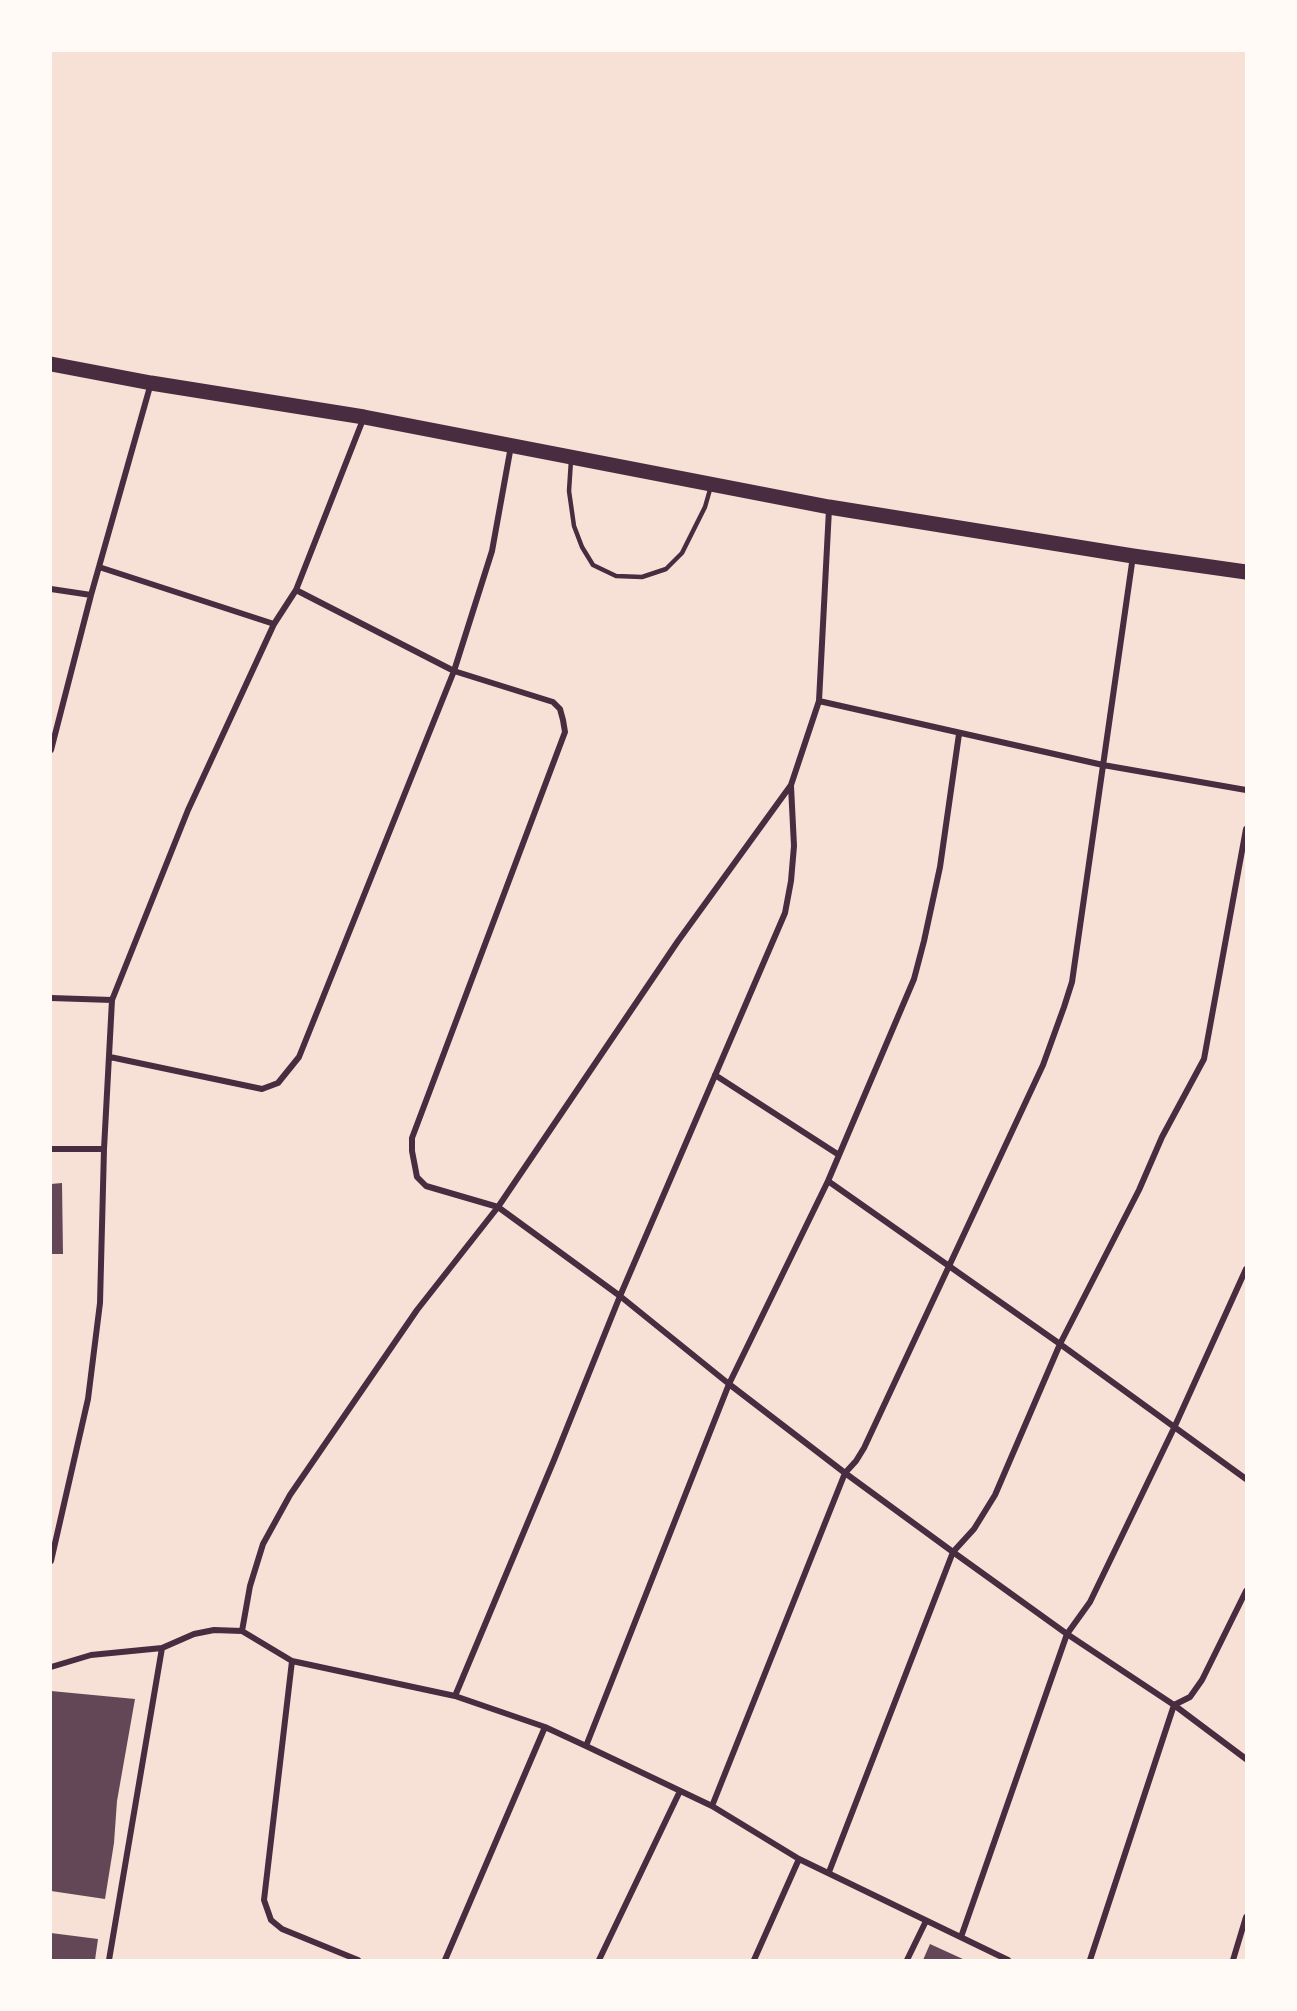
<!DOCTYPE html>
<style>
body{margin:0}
#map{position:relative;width:1297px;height:2011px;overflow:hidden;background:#f7e1d7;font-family:"Source Sans 3",sans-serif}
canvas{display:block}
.frame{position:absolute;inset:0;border:52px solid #fffaf5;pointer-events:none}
</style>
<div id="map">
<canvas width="1297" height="2011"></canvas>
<div class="frame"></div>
</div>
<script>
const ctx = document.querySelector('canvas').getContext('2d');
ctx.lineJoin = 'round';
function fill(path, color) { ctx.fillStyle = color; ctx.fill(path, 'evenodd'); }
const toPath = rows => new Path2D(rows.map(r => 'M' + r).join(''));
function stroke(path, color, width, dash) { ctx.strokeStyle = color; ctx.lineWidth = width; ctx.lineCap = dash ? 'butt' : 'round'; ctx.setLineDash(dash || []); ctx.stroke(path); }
fill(toPath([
 [62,1183,63,1254,51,1254,51,1184],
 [51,1691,135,1699,117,1801,114,1843,105,1899,51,1891],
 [51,1933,98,1939,95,1960,51,1960],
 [930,1944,965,1960,923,1960]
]), '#644757');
stroke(toPath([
 [571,460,569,491,574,526,582,547,593,565,616,576,642,577,666,569,682,553,705,507,711,486]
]), '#4a2c40', 4.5);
stroke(toPath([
 [99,567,274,624],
 [51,589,91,595],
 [296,590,454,671,553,702,560,709,563,720,565,732,412,1138,412,1151,417,1177,426,1186,498,1207,620,1296,729,1384,845,1473,953,1552,1067,1634,1174,1705,1246,1759],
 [819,701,1103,765,1246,790],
 [51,750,91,595,151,383],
 [51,998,112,1000],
 [110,1057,262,1089,278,1083,299,1057,454,671,492,551,511,446],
 [715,1075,839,1155],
 [51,1149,104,1149],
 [828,1181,1060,1344,1246,1479],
 [51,1561,88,1399,100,1303,104,1149,112,1000,188,810,274,624,296,590,364,417],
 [242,1631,250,1586,263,1544,290,1495,417,1310,498,1207,678,941,791,785,819,701,829,509],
 [292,1661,264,1900,271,1920,282,1929,358,1960],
 [51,1667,91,1655,162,1648,194,1634,214,1630,242,1631,292,1661,455,1696,545,1727,586,1746,712,1806,799,1859,1008,1960],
 [455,1696,554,1460,620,1296,785,913,791,881,794,846,791,786],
 [586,1746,729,1384,828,1181,914,979,924,941,940,867,959,734],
 [712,1806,845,1473,856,1461,864,1448,1043,1065,1064,1007,1072,982,1133,556],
 [829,1872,953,1552,974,1529,995,1495,1060,1344,1139,1190,1162,1137,1204,1059,1246,829],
 [961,1937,1067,1634,1090,1602,1174,1428,1246,1269],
 [109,1960,162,1648],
 [445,1960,545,1727],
 [599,1960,680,1791],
 [754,1960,799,1859],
 [907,1960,926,1921],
 [1090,1960,1174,1705,1190,1697,1202,1680,1246,1591],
 [1233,1960,1246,1917]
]), '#4a2c40', 6);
stroke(toPath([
 [51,364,151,383,364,417,829,507,1133,556,1246,572]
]), '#4a2c40', 15);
</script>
